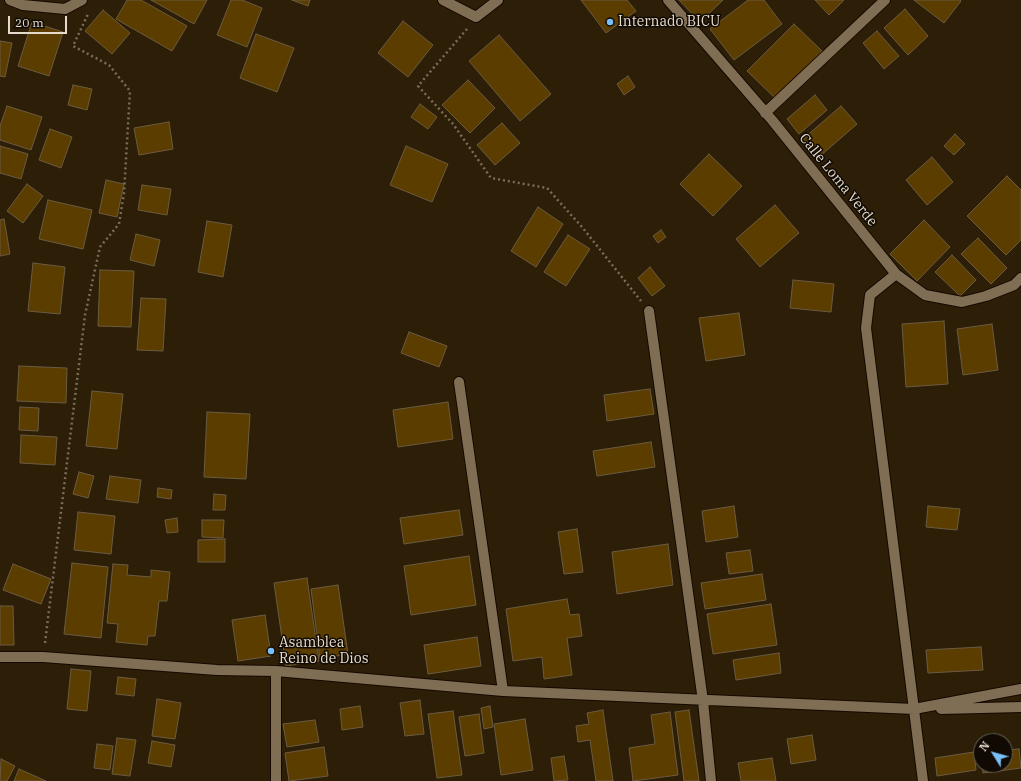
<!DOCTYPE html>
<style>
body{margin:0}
#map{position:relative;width:1021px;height:781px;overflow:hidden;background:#2d1f07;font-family:"IBM Plex Serif",serif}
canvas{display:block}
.north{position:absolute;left:973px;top:733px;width:40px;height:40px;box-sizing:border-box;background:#100a03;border:1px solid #655e54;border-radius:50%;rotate:307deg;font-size:11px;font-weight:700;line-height:16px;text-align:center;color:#e5dbcd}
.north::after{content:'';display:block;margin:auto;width:14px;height:18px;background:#7bbef8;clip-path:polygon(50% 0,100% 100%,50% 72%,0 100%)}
.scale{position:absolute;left:8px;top:16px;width:59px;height:18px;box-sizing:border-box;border:2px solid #e5dbcd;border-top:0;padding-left:5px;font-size:12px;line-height:14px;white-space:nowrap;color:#e5dbcd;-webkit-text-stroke:3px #100a03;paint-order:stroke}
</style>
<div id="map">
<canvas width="1021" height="781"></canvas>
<div class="north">N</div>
<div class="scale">20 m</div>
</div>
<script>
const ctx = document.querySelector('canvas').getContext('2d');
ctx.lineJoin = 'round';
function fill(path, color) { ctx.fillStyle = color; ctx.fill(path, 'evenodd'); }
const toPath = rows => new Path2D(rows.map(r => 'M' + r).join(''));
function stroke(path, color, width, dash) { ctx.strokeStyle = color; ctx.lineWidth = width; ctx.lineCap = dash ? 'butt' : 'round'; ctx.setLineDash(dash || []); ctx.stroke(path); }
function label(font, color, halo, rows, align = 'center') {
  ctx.font = font + ' "IBM Plex Serif",serif'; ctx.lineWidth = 3; ctx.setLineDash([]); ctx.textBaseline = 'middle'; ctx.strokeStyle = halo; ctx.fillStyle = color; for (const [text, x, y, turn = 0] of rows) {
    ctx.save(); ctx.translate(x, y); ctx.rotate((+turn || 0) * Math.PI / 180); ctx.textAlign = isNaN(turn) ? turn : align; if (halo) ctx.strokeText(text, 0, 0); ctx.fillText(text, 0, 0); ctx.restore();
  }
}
const building = toPath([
 [127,0,141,0,187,26,172,51,116,19,127,0],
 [151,0,207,0,194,24,151,0],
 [231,0,242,0,262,8,247,47,217,35,231,0],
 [292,0,310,0,308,6,292,0],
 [581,0,627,0,636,11,606,33,581,0],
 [679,0,723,0,700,22,679,0],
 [748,0,764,0,782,24,734,60,710,29,748,0],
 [815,0,844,0,829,15,815,0],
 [914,0,960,0,961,1,944,23,914,0],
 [905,9,928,36,908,55,884,28,905,9],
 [103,10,130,33,112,54,85,31,103,10],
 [403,21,433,45,408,77,378,53,403,21],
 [32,22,63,32,49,76,18,66,32,22],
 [794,24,822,51,775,98,747,71,794,24],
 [877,31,899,56,884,69,863,43,877,31],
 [256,34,294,48,277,92,240,78,256,34],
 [499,35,551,94,520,121,469,61,499,35],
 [0,41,12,43,5,77,0,76,0,41],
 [628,76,635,87,624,95,617,84,628,76],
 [468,80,495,108,470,133,442,105,468,80],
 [73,85,92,89,87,110,68,105,73,85],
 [815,95,827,110,799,134,787,119,815,95],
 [420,104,437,117,428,129,411,117,420,104],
 [7,106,42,117,31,150,0,140,0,126,7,106],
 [841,106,857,124,819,157,803,139,841,106],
 [169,122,173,149,139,155,134,128,169,122],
 [502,123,520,143,495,165,477,145,502,123],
 [50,129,72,137,61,168,39,160,50,129],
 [955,134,965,144,954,155,944,146,955,134],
 [0,146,28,154,21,179,0,173,0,146],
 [406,146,448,164,432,202,390,185,406,146],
 [709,154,742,186,713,216,680,184,709,154],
 [932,157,953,182,927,205,906,180,932,157],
 [1007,176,1021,190,1021,240,1006,255,967,216,1007,176],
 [106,180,124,184,117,217,99,213,106,180],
 [27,184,43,196,23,223,7,211,27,184],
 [142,185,171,189,167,215,138,210,142,185],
 [48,200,92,210,83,249,39,239,48,200],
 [775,205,799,233,760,267,736,239,775,205],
 [538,207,563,224,536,267,511,251,538,207],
 [4,219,10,254,0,256,0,220,4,219],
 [924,220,950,247,917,281,890,254,924,220],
 [207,221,232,225,223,277,198,272,207,221],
 [661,230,666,237,658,243,653,236,661,230],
 [136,234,160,240,154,266,130,260,136,234],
 [568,235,590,249,566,286,544,272,568,235],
 [978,238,1007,268,991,284,961,254,978,238],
 [952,255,976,280,960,296,935,272,952,255],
 [33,263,65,267,60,314,28,311,33,263],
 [650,267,665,286,652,296,638,278,650,267],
 [100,270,134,271,131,327,98,326,100,270],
 [793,280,834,284,831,312,790,308,793,280],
 [141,298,166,299,163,351,137,350,141,298],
 [739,313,745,355,706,361,699,318,739,313],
 [944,321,948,384,906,387,902,324,944,321],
 [992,324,998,370,963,375,957,329,992,324],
 [409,332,447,346,439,367,401,353,409,332],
 [19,366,67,368,66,403,17,401,19,366],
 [650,389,654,414,607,421,604,395,650,389],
 [92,391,123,394,117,449,86,446,92,391],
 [448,402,453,439,398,447,393,410,448,402],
 [20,407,39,408,38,431,19,430,20,407],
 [207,412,250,414,246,479,204,477,207,412],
 [21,435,57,437,55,465,20,463,21,435],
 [651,442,655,467,597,476,593,451,651,442],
 [79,472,94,476,88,498,73,494,79,472],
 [110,476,141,480,138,503,106,499,110,476],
 [158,488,172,490,171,499,157,497,158,488],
 [214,494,226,495,225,510,213,510,214,494],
 [734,506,738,537,706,542,702,511,734,506],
 [928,506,960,509,957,530,926,527,928,506],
 [459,510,463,535,404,544,400,518,459,510],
 [78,512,115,516,111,554,74,550,78,512],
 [177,518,178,532,167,533,165,520,177,518],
 [202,520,224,520,223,538,202,537,202,520],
 [577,529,583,572,564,574,558,532,577,529],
 [225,539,225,562,198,562,198,540,225,539],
 [668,544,673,585,617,594,612,552,668,544],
 [750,550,753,571,729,574,726,553,750,550],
 [469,556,476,605,411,615,404,566,469,556],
 [72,563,108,567,101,638,64,634,72,563],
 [13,564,51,579,41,604,3,590,13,564],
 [113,564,128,565,127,575,151,577,151,570,170,572,167,601,159,601,155,636,148,636,147,645,116,642,118,624,107,623,113,564],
 [762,574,766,600,705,609,701,583,762,574],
 [307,578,319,661,286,666,274,583,307,578],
 [338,585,348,654,320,659,311,589,338,585],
 [567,599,570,615,579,614,582,636,567,638,572,675,544,679,542,657,513,661,506,609,567,599],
 [771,604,777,645,713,654,707,614,771,604],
 [0,606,13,606,14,645,0,645,0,606],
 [265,615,271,656,238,661,232,620,265,615],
 [477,637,481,666,428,674,424,645,477,637],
 [981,647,983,670,928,673,926,650,981,647],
 [779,653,781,673,736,680,733,660,779,653],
 [71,669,91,671,87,711,67,709,71,669],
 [118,677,136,679,134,696,116,694,118,677],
 [157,699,181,703,175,739,152,736,157,699],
 [420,700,424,734,405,736,400,703,420,700],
 [360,706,363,727,342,730,340,709,360,706],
 [490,706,493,727,484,729,481,708,490,706],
 [603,710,613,781,596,781,590,740,578,742,576,726,589,724,587,713,603,710],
 [689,710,699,781,684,781,675,712,689,710],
 [453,711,462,775,437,778,428,714,453,711],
 [670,712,678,775,633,781,629,748,655,744,651,715,670,712],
 [479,714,484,753,465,756,459,717,479,714],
 [525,719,533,770,501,775,494,724,525,719],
 [315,720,319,742,287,747,283,724,315,720],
 [812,735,816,760,791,764,787,739,812,735],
 [117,738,136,740,130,776,112,774,117,738],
 [152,741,175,745,171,767,148,763,152,741],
 [97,744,113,746,110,770,94,768,97,744],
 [324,747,328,776,289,781,285,753,324,747],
 [1019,749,1021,768,983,773,982,765,1005,765,1005,750,1019,749],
 [974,752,976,770,937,776,935,758,974,752],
 [564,756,568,780,554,781,551,758,564,756],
 [772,758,776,781,741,781,738,763,772,758],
 [1,759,15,766,7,781,0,781,1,759],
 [19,769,46,781,14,781,19,769]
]);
fill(building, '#5c3d00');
stroke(building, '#6b5b42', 1);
const minor = toPath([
 [10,0,23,5,65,9,82,0],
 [443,0,476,17,498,0],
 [668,0,772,120,896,274,925,295,962,302,986,296,1014,285,1021,278],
 [765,113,885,0],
 [896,274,870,295,866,328,923,781],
 [649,311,703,701,711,781],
 [459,382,503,691],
 [0,657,43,657,217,670,276,671,503,691,914,709,1021,689],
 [276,671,276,781],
 [941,709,1021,707]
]);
stroke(minor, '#150800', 12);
stroke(toPath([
 [467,29,418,86,453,124,491,178,547,188,582,227,641,301],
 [45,643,85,315,100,247,119,224,124,193,130,91,109,65,73,46,88,14]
]), '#7a6e5a', 2.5, [2, 3]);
stroke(minor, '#7f6e54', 10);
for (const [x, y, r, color] of [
 [610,22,4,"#7bbef8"],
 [271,651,4,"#7bbef8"]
]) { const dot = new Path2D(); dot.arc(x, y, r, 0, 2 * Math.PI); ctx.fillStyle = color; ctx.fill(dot); stroke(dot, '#100a03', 1.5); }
label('14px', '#e5dbcd', '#100a03', [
 ["Internado BICU",618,22],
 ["Asamblea",279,643],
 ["Reino de Dios",279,659]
], 'left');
label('14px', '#e5dbcd', '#100a03', [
 ["Calle Loma Verde",838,180,51]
]);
</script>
